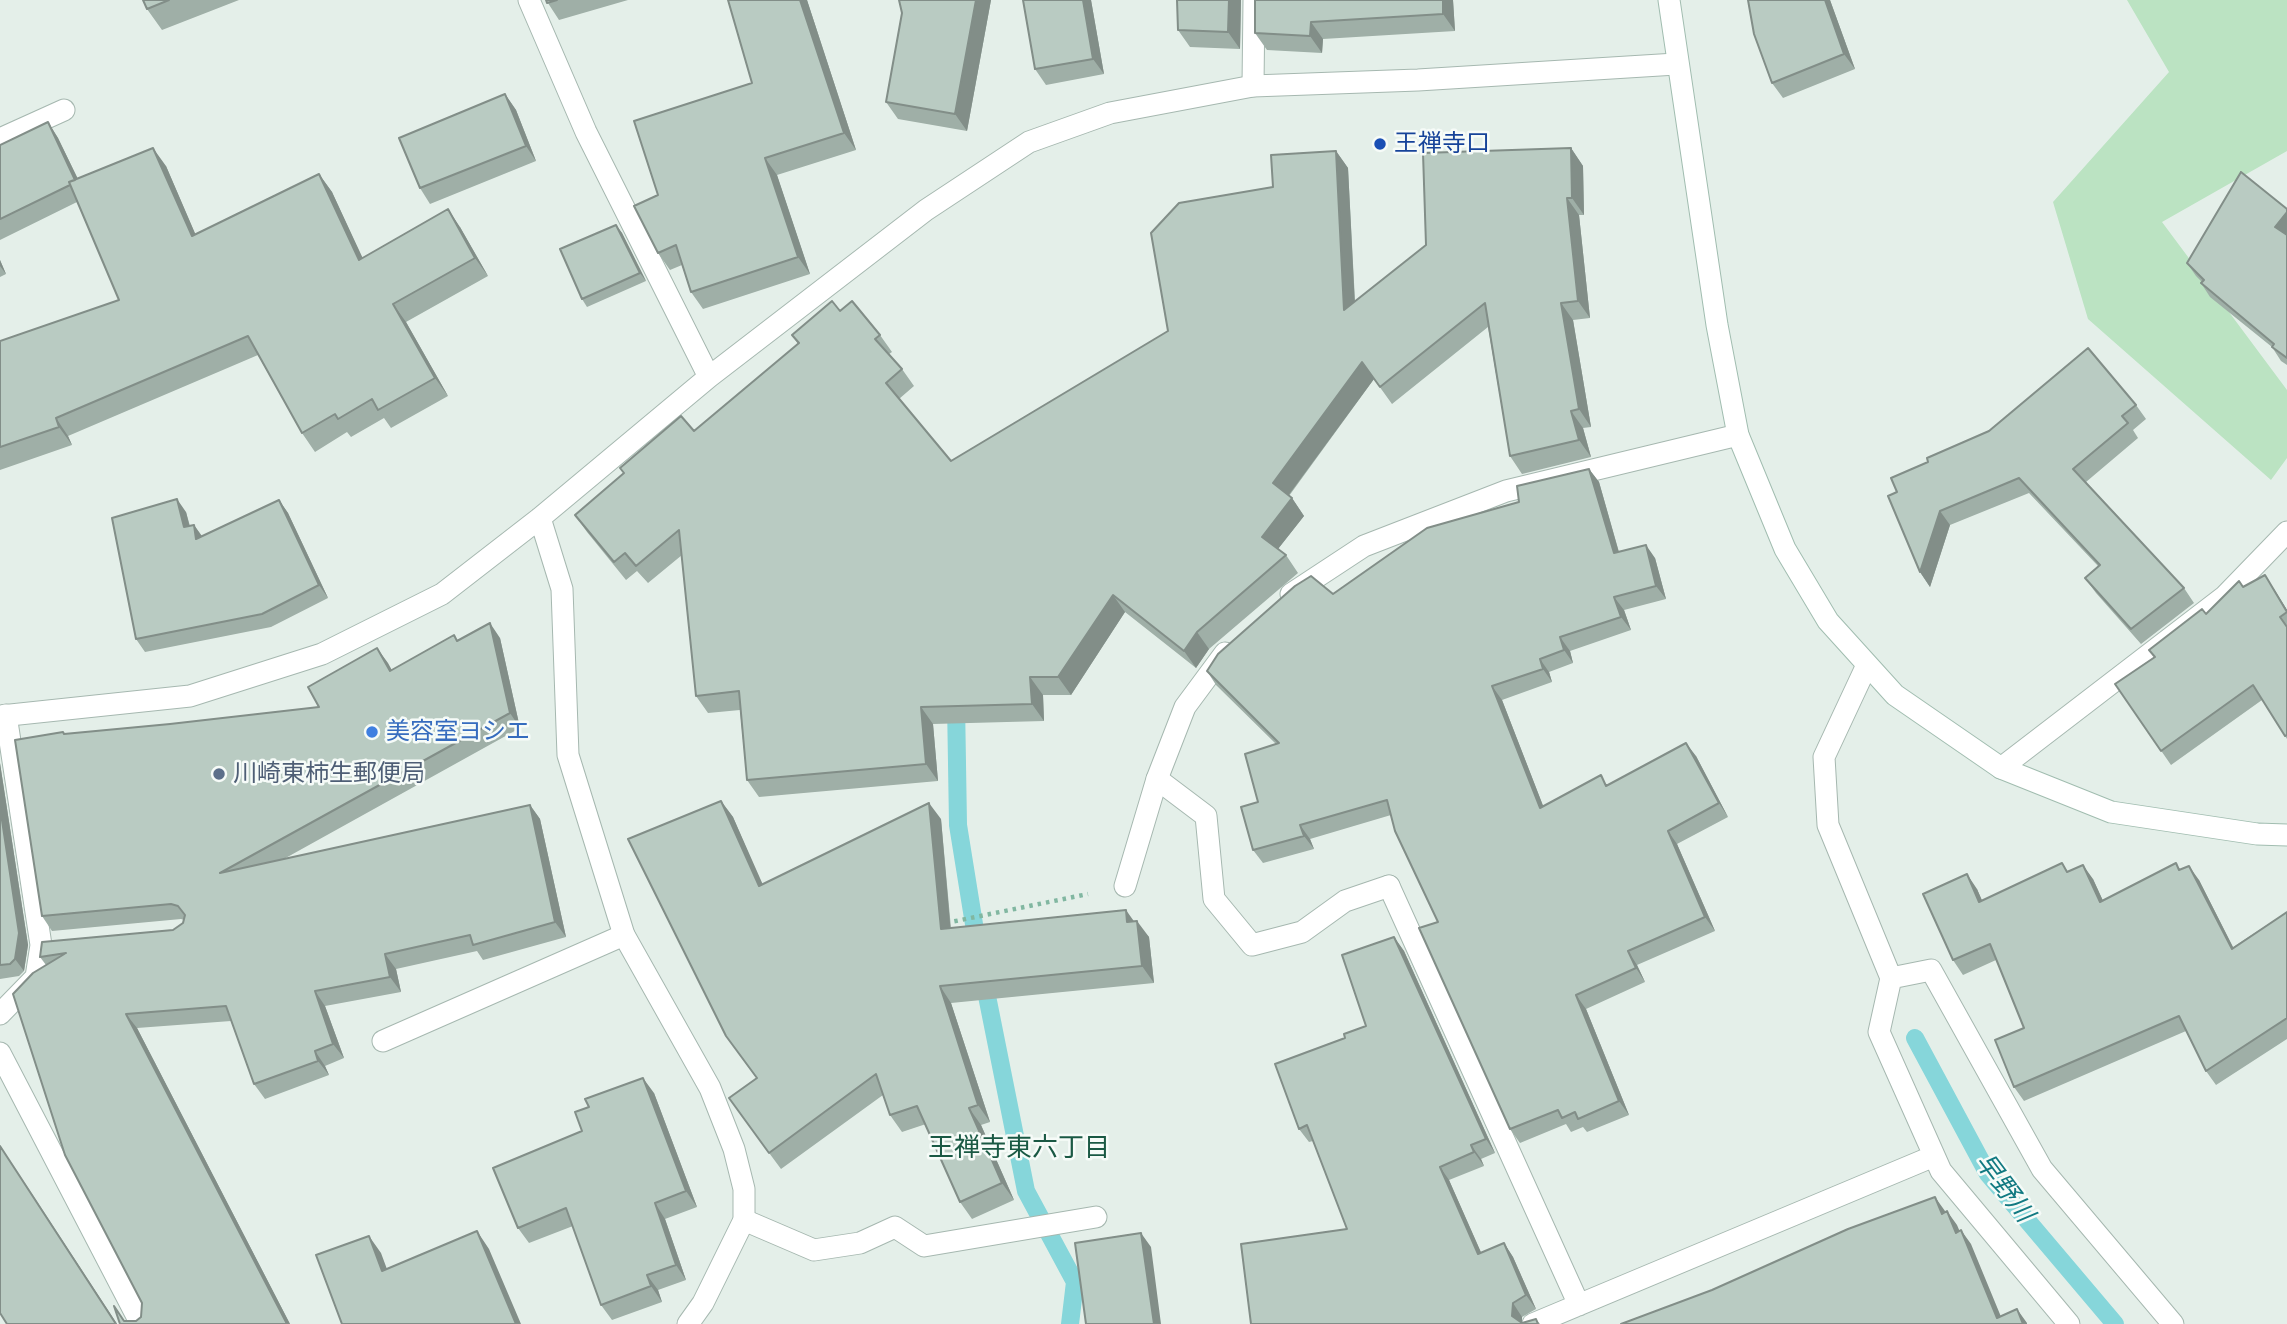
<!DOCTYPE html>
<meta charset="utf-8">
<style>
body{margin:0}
canvas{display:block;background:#e4efe9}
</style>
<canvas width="2287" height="1324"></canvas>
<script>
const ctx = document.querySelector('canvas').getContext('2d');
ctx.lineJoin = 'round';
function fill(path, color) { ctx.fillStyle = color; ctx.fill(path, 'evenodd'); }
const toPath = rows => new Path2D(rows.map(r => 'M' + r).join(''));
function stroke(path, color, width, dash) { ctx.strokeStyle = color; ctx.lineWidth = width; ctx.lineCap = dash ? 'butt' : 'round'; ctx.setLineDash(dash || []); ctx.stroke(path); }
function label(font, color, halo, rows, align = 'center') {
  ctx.font = font + ' "Alegreya Sans","Noto Sans JP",sans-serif'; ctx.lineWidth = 5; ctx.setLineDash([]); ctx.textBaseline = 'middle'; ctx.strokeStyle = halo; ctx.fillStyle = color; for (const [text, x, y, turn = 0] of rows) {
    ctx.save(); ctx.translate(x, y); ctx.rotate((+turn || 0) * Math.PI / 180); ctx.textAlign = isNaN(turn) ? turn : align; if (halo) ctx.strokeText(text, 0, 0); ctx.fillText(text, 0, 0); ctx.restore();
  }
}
fill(toPath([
 [2127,0,2287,0,2287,151,2162,222,2287,390,2287,458,2271,480,2088,319,2053,202,2169,72]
]), '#bbe3c2');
stroke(toPath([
 [956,702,958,825,978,949],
 [983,976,1026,1191,1075,1282,1070,1324],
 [1915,1038,1988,1174,2115,1324]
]), '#86d6da', 18);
const lane = toPath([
 [1253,86,1254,0],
 [1157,779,1206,816,1214,899,1252,945,1302,932,1345,901,1389,886],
 [0,1014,36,977,41,945,6,715],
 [383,1041,624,935],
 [0,1053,141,1324],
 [744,1220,814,1250,860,1243,895,1227,924,1246,1096,1217]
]);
const street = toPath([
 [529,0,586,132,709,377],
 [0,139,64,110],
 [540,518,562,589,568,755,624,935,710,1088,734,1149,744,1189,744,1220,703,1303,688,1324],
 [1291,594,1364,546,1506,491,1738,435],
 [1867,665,1824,757,1828,825,1891,978,1879,1032,1941,1171,2069,1324],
 [0,716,190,696,322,654,442,594,540,518,709,377,926,210,1029,142,1110,113,1253,86,1418,80,1676,64],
 [2001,768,2225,596,2287,532],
 [1125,886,1157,779,1185,707,1225,653],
 [1389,886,1579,1305],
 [1891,978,1931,970,2042,1169,2173,1324],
 [1533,1324,1934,1156]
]);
const secondary = toPath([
 [1669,0,1717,325,1738,435,1785,549,1828,621,1895,695,2001,768,2111,812,2257,834,2287,835]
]);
stroke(lane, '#a6b8b0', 23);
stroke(street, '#a6b8b0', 23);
stroke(secondary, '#a1bdb0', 23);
stroke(toPath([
 [946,923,1088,894]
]), '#81b7a1', 4.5, [3.5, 5]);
stroke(lane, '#fff', 21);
stroke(street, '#fff', 21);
stroke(secondary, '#fff', 21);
fill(toPath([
 [143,0,239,0,162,30,147,9],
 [546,0,628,0,559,20],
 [728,0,807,0,856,150,777,175,810,274,703,309,691,292,682,265,670,270,658,253,658,195,752,83],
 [899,0,991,0,967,131,898,119,886,102,902,13],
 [1023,0,1091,0,1104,74,1046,85,1035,69],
 [1241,0,1240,49,1190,47,1178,30],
 [1255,0,1453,0,1455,31,1323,39,1322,53,1267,50,1255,33],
 [1748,0,1830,0,1855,69,1783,98,1772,83],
 [505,94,516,110,536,161,430,204,420,188],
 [48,122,58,138,78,179,166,166,195,234,319,174,332,192,362,258,460,227,488,276,406,322,448,396,391,428,384,418,351,437,347,432,315,452,302,433,258,355,68,436,72,445,0,470,0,341,119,300,77,202,0,240,0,145],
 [1571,148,1583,166,1584,215,1579,215,1590,318,1573,320,1591,427,1583,428,1591,457,1522,474,1510,456,1488,327,1392,404,1374,379,1289,496,1292,498,1304,516,1278,549,1286,555,1298,573,1209,649,1196,668,1125,612,1071,695,1043,695,1044,721,933,724,938,781,759,797,747,780,740,710,708,713,696,696,682,555,648,583,637,571,626,580,587,532,575,515,624,474,620,468,694,431,798,344,792,335,840,311,880,335,892,352,889,354,902,369,914,386,899,399,951,461,1168,331,1273,187,1336,151,1348,168,1355,301],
 [2287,212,2287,365,2281,361,2272,347,2210,297,2201,283,2202,282,2196,276,2187,263],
 [616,225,622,233,646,281,587,307,582,299],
 [0,260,6,274,0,277],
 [2136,405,2146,419,2133,430,2138,438,2086,482,2184,588,2194,603,2141,644,2096,593,2085,578,2098,566,2029,493,1950,525,1930,587,1920,572,1888,496],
 [1589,469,1599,482,1619,552,1655,558,1666,599,1624,610,1631,630,1570,651,1573,663,1549,672,1552,682,1502,700,1543,806,1696,756,1728,817,1677,844,1715,931,1637,965,1645,982,1586,1009,1629,1115,1587,1132,1583,1127,1571,1132,1566,1124,1520,1143,1510,1129,1438,922,1391,815,1310,839,1314,849,1263,863,1253,850,1258,802,1276,744,1216,685,1207,671,1333,594,1519,502],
 [279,500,288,513,328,598,271,627,145,652,136,639,186,512,190,526,194,525,202,536],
 [2244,587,2274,589,2287,610,2287,739,2262,700,2171,765,2115,684,2154,657,2149,650,2206,614],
 [500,638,520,728,282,860,530,805,540,819,566,937,483,960,477,951,396,969,401,992,325,1006,344,1058,325,1066,329,1075,265,1099,254,1084,231,1021,137,1028,290,1324,120,1324,124,1321,136,1321,141,1317,142,1303,46,965,40,957,173,930,183,923,184,920,181,919,52,931,42,916,63,732,65,734,170,724,319,707,377,648,391,670,458,641],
 [0,763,28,945,24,971,19,976,0,979],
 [721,801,733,817,762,885,941,819,951,928,1133,921,1149,937,1154,983,951,1003,990,1122,981,1125,1014,1200,972,1219,960,1202,926,1124,902,1132,890,1115,883,1095,781,1169,741,1115,757,1079,726,1036],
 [2062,863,2068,872,2093,879,2103,901,2181,870,2199,880,2233,947,2287,912,2287,1039,2216,1085,2206,1071,2186,1031,2024,1101,2014,1087,2024,1028,1996,960,1963,975,1953,960,1977,889,1982,901],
 [1394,937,1404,951,1495,1153,1481,1159,1484,1166,1449,1180,1481,1253,1504,1243,1513,1257,1536,1309,1522,1317,1522,1323,1536,1319,1540,1324,1251,1324,1347,1229,1313,1141,1309,1142,1299,1129,1345,1038,1366,1026],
 [654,1093,697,1207,665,1219,686,1280,658,1290,662,1302,612,1320,601,1305,573,1226,529,1243,518,1228,582,1131]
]), '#9fafa7');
fill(toPath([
 [800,0,807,0,856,150,844,133],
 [976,0,991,0,967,131,955,114],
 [1083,0,1091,0,1104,74,1093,59],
 [1229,0,1241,0,1240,49,1228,32],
 [1443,0,1453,0,1455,31,1443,14],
 [1825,0,1830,0,1855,69,1844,54],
 [1311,22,1323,39,1322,53,1310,36],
 [505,94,516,110,536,161,526,146],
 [48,122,58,138,87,198,76,182],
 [153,148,166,166,204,254,192,236],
 [1571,148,1583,166,1584,215,1572,198],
 [1336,151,1348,168,1356,327,1344,310],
 [765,158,777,175,810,274,798,257],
 [319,174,332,192,372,278,359,260],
 [1567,198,1579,215,1590,318,1578,301],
 [448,209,460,227,488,276,475,258],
 [2287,212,2287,237,2275,227],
 [616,225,622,233,646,281,640,273],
 [0,260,6,274,0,266],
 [1561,303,1573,320,1591,427,1579,409],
 [393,304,406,322,448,396,435,378],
 [1362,362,1374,379,1285,500,1273,483],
 [1571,411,1583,428,1591,457,1579,440],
 [56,418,68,436,72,445,59,427],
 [1589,469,1599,482,1623,567,1614,553],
 [1292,498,1304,516,1274,554,1262,537],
 [177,499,186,512,193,540,184,527],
 [279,500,288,513,328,598,319,585],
 [1940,511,1950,525,1930,587,1920,572],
 [194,525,203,538,196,539],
 [1646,545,1655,558,1666,599,1656,586],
 [2265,575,2287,610,2287,612],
 [1113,595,1125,612,1071,695,1058,677],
 [1614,597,1624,610,1631,630,1621,617],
 [490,623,500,638,520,728,510,713],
 [1197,632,1209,649,1196,668,1184,651],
 [1560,637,1570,651,1573,663,1564,650],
 [377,648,388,663,400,685,390,671],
 [1540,659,1549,672,1552,682,1543,669],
 [1030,677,1043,695,1044,721,1032,704],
 [1492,686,1502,700,1549,821,1540,808],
 [921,707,933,724,938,781,926,764],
 [1686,743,1696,756,1728,817,1719,803],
 [0,763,28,945,24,971,15,959,0,807],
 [721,801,733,817,771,903,759,886],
 [929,803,941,819,952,946,941,929],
 [530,805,540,819,566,937,555,922],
 [1300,825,1310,839,1314,849,1304,836],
 [1668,831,1677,844,1715,931,1705,917],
 [2083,865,2093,879,2110,916,2100,902],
 [2189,866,2199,880,2241,963,2232,949],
 [1967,874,1977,889,1989,916,1979,902],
 [1126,910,1138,927,1127,922],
 [1137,921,1149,937,1154,983,1142,966],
 [1394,937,1404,951,1495,1153,1486,1139],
 [1628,951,1637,965,1645,982,1636,968],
 [385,954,396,969,401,992,390,977],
 [940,986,951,1003,990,1122,978,1105],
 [315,991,325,1006,344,1058,333,1044],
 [1576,995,1586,1009,1629,1115,1619,1101],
 [126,1014,137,1028,290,1324,287,1324],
 [315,1051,325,1066,329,1075,318,1061],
 [643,1078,654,1093,697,1207,686,1191],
 [969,1108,981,1125,1014,1200,1002,1183],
 [0,1145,117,1324,116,1324],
 [1471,1145,1481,1159,1484,1166,1474,1152],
 [1440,1167,1449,1180,1488,1268,1478,1254],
 [1935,1197,1945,1211,1952,1227,1942,1214],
 [655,1203,665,1219,686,1280,676,1265],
 [1947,1211,1957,1225,1966,1246,1956,1233],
 [1961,1230,1971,1244,2004,1324,1997,1318],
 [477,1231,489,1249,521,1324,516,1324],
 [1141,1233,1151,1247,1161,1324,1154,1324],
 [369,1236,381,1253,394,1288,382,1271],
 [1504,1243,1513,1257,1536,1309,1526,1295],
 [647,1275,658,1290,662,1302,651,1286],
 [1513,1303,1522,1317,1522,1324,1512,1316],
 [2017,1309,2027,1323,2027,1324,2023,1324]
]), '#828e88');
const building = toPath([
 [143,0,169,0,147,9,143,0],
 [546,0,557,0,547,3,546,0],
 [728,0,800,0,844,133,765,158,798,257,691,292,676,245,658,253,634,206,658,195,634,121,752,83,728,0],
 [899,0,976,0,955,114,886,102,902,13,899,0],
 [1023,0,1083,0,1093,59,1035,69,1023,0],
 [1177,0,1229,0,1228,32,1178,30,1177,0],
 [1255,0,1443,0,1443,14,1311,22,1310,36,1255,33,1255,0],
 [1748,0,1825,0,1844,54,1772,83,1754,34,1748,0],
 [505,94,526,146,420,188,399,138,505,94],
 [48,122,75,180,69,182,70,185,0,219,0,145,48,122],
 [153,148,192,236,319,174,359,260,448,209,475,258,393,304,435,378,378,410,372,399,338,419,335,414,302,433,248,336,56,418,59,427,0,447,0,341,119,300,69,182,153,148],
 [1571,148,1572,198,1567,198,1578,301,1561,303,1579,409,1571,411,1579,440,1510,456,1485,303,1380,387,1362,362,1273,483,1292,498,1262,537,1286,555,1197,632,1184,651,1113,595,1058,677,1030,677,1032,704,921,707,926,764,747,780,739,691,696,696,679,530,636,566,625,553,614,562,575,515,624,473,620,468,681,416,694,431,799,343,792,335,832,301,840,311,852,301,880,335,875,339,902,369,886,383,951,461,1168,331,1151,233,1179,203,1273,187,1271,155,1336,151,1344,310,1426,245,1423,153,1571,148],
 [2241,172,2287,209,2287,212,2275,227,2287,235,2287,358,2272,347,2274,344,2201,283,2204,280,2187,263,2241,172],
 [616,225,640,273,582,299,560,249,616,225],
 [2088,348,2136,405,2122,416,2128,423,2073,469,2184,588,2131,629,2085,578,2100,565,2019,478,1940,511,1920,572,1888,496,1897,492,1891,478,1928,462,1927,458,1989,431,2088,348],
 [1589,469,1614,553,1646,545,1656,586,1614,597,1621,617,1560,637,1564,650,1540,659,1543,669,1492,686,1540,808,1601,775,1606,786,1686,743,1719,803,1668,831,1705,917,1628,951,1636,968,1576,995,1619,1101,1578,1119,1575,1112,1562,1118,1558,1110,1510,1129,1419,928,1438,922,1395,831,1387,800,1300,825,1304,836,1253,850,1241,807,1258,802,1245,754,1279,743,1207,671,1218,654,1295,586,1311,576,1333,594,1427,528,1519,502,1517,486,1589,469],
 [177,499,184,527,194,525,196,539,279,500,319,585,262,614,136,639,112,518,177,499],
 [2265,575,2287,612,2280,617,2287,627,2287,735,2285,736,2253,685,2161,751,2115,684,2155,657,2149,650,2202,609,2206,614,2239,581,2243,587,2265,575],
 [490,623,510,713,220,873,530,805,555,922,473,945,470,935,385,954,390,977,315,991,333,1044,315,1051,318,1061,254,1084,226,1006,126,1014,287,1324,120,1324,114,1306,124,1321,136,1321,141,1317,142,1303,65,1155,13,994,33,973,66,953,40,957,42,942,173,930,183,923,185,915,178,906,171,904,42,916,15,740,63,732,64,734,170,724,319,707,308,687,377,648,390,671,454,635,457,641,490,623],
 [721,801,759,886,929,803,941,929,1126,910,1127,922,1137,921,1142,966,940,986,978,1105,969,1108,1002,1183,960,1202,917,1106,890,1115,876,1074,769,1153,729,1098,757,1078,726,1036,628,839,721,801],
 [0,807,19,933,15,959,10,964,0,965,0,807],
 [2062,863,2067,872,2083,865,2100,902,2176,863,2179,870,2189,866,2232,949,2287,912,2287,1018,2206,1071,2179,1016,2014,1087,1995,1040,2024,1028,1990,944,1953,960,1923,894,1967,874,1979,902,2062,863],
 [1394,937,1486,1139,1471,1145,1474,1152,1440,1167,1478,1254,1504,1243,1526,1295,1513,1303,1512,1316,1522,1323,1536,1319,1538,1324,1251,1324,1241,1244,1347,1229,1307,1125,1299,1129,1275,1064,1345,1038,1344,1034,1366,1026,1342,955,1394,937],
 [643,1078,686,1191,655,1203,676,1265,647,1275,651,1286,601,1305,566,1208,518,1228,493,1168,582,1131,575,1112,589,1107,585,1099,643,1078],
 [0,1146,116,1324,7,1324,0,1313,0,1146],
 [1935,1197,1942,1214,1947,1211,1956,1233,1961,1230,1997,1318,2017,1309,2023,1324,1621,1324,1712,1290,1848,1229,1935,1197],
 [477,1231,516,1324,342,1324,316,1255,369,1236,382,1271,477,1231],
 [1141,1233,1154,1324,1086,1324,1075,1243,1141,1233]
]);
fill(building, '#b9cbc2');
stroke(building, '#828e88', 2);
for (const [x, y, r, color] of [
 [1380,144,7,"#1a4fb4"],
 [372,732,7,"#3f7fe0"],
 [219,774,7,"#5c6f8a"]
]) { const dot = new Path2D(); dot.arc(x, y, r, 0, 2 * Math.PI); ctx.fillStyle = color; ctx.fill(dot); stroke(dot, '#f6fbf8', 2.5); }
label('24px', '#164399', '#f6fbf8', [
 ["王禅寺口",1394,144]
], 'left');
label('24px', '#366cbe', '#f6fbf8', [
 ["美容室ヨシエ",386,732]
], 'left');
label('24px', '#4e5e75', '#f6fbf8', [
 ["川崎東柿生郵便局",233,774]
], 'left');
label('26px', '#1a5944', '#f6fbf8', [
 ["王禅寺東六丁目",1019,1148]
]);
label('italic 26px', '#127a82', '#f6fbf8', [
 ["早野川",2004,1188,53]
]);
</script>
